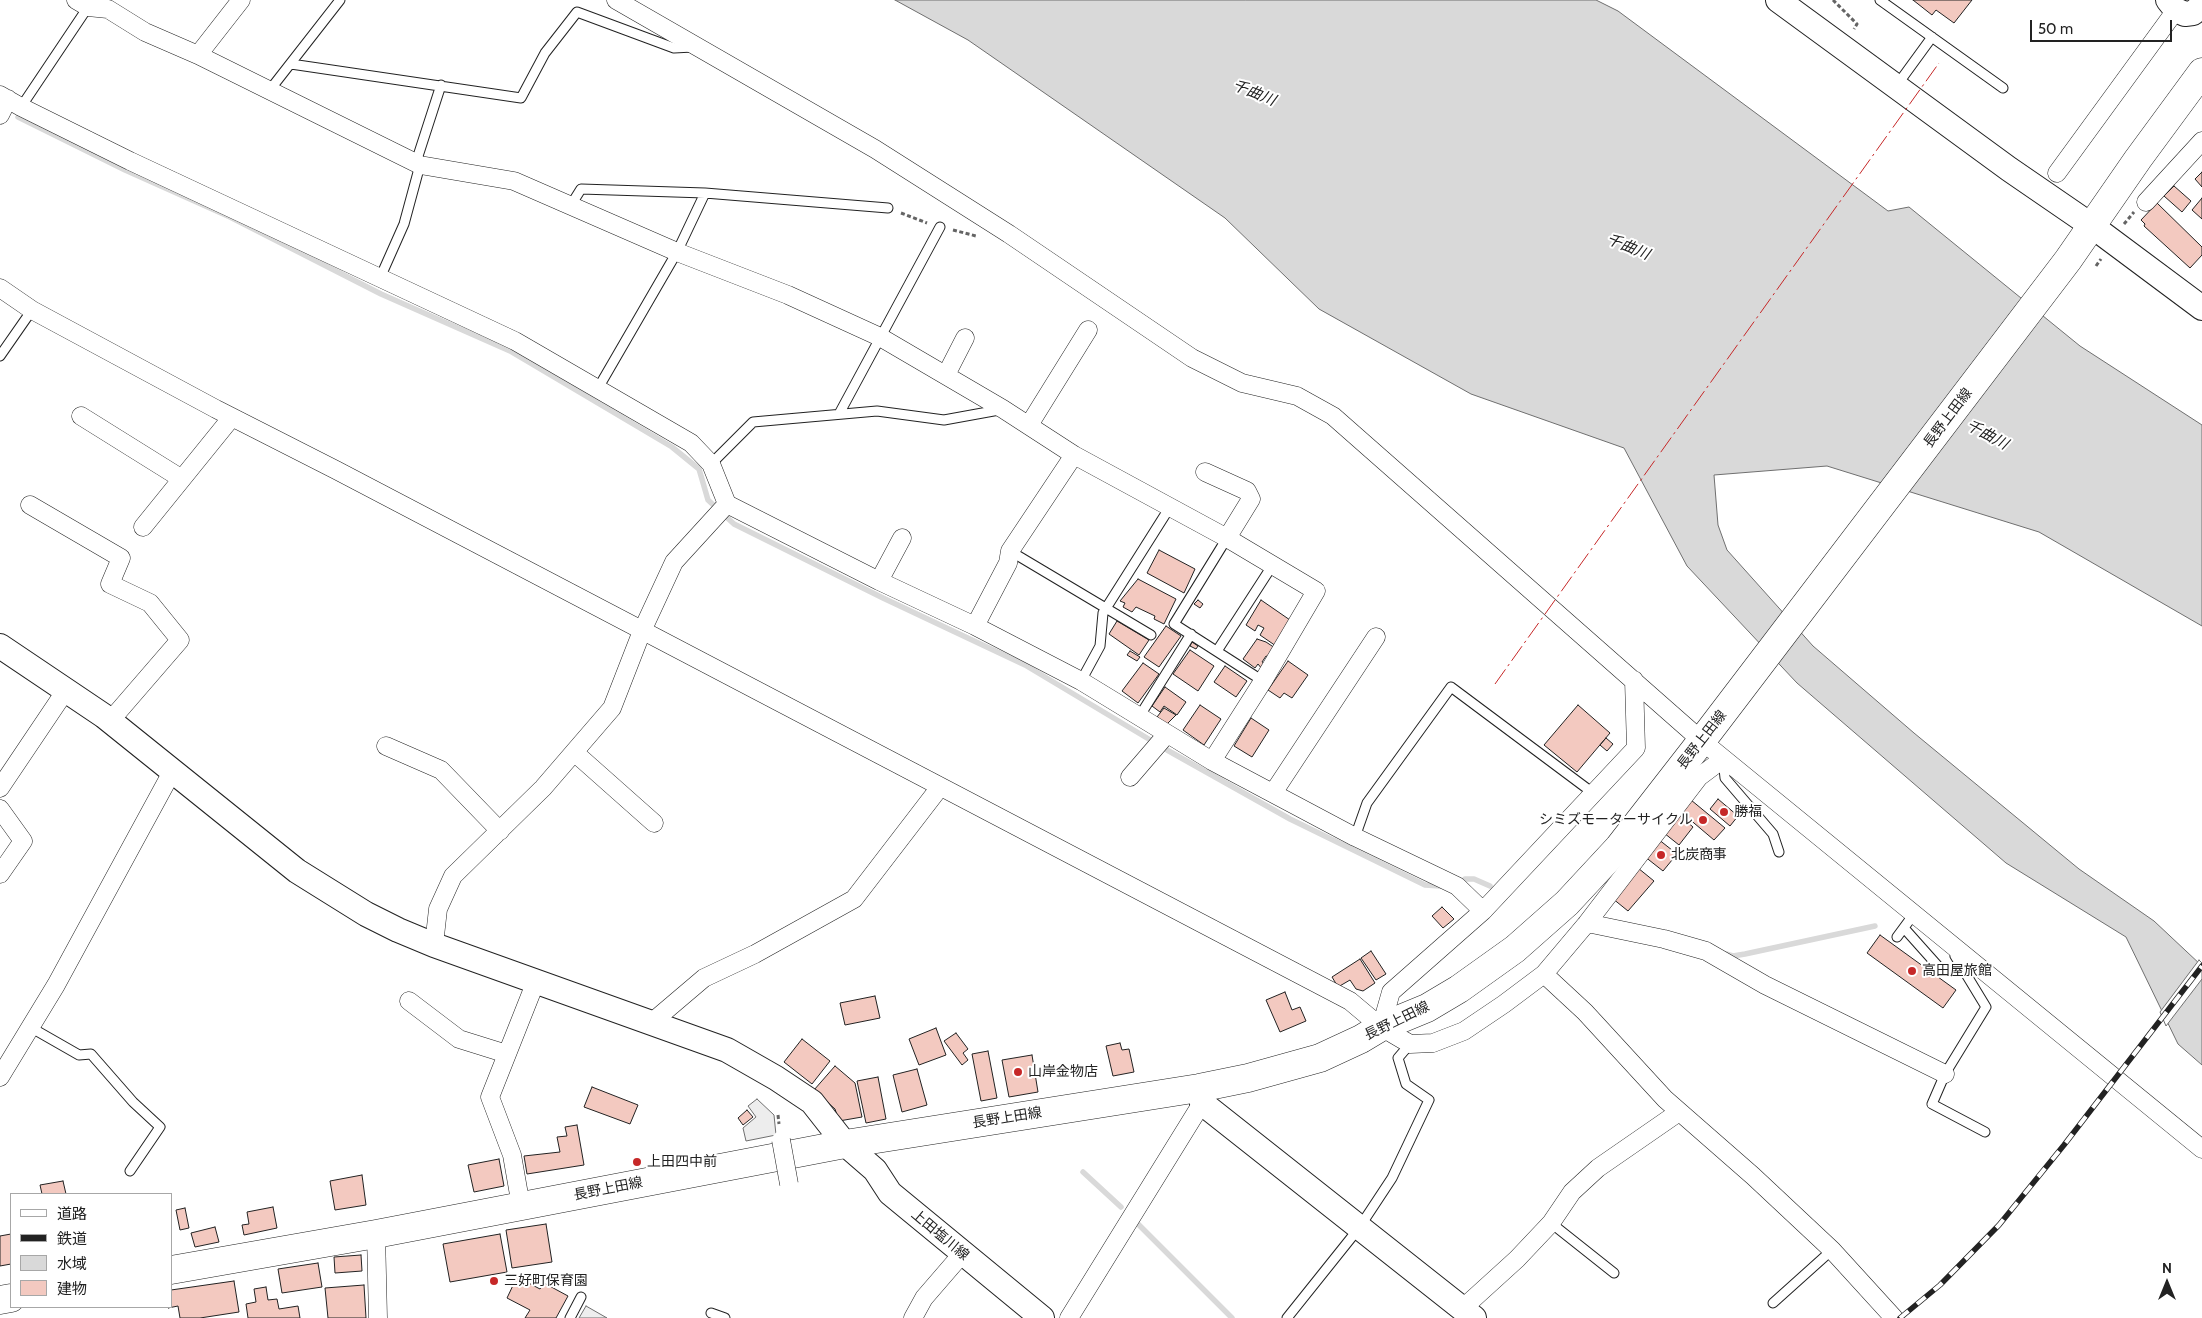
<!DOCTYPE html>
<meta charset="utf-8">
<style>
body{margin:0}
#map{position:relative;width:2202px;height:1318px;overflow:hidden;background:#fff;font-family:Cabin,"Noto Sans JP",sans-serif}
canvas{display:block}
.legend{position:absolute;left:10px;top:1193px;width:162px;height:115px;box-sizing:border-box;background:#fff;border:1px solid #a7a7a7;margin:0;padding:6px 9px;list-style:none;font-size:15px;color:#222}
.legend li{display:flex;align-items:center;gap:10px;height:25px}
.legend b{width:25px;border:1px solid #a7a7a7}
.north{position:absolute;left:2142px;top:1258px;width:50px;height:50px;-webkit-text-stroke:4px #fff;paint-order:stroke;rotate:0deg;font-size:14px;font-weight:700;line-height:20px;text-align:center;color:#222}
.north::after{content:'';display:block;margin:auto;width:18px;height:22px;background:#222;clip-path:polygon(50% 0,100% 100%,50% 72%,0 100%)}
.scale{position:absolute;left:2030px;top:20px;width:142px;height:22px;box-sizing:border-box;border:2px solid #222;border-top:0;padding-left:6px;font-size:15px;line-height:18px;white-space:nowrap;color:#222;-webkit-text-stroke:4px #fff;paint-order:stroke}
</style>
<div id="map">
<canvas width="2202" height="1318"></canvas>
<ul class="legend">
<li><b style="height:6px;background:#fff"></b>道路</li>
<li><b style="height:6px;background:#222"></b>鉄道</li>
<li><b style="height:14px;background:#d9d9d9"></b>水域</li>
<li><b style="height:14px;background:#f3c9c0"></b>建物</li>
</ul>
<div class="north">N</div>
<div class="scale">50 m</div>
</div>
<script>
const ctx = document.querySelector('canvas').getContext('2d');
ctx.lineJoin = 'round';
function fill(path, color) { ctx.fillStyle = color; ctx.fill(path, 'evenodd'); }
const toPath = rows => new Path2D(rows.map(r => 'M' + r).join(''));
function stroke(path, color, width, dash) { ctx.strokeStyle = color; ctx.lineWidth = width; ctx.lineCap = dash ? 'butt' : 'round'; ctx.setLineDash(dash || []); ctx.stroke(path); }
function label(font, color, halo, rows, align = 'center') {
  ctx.font = font + ' Cabin,"Noto Sans JP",sans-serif'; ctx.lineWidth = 4; ctx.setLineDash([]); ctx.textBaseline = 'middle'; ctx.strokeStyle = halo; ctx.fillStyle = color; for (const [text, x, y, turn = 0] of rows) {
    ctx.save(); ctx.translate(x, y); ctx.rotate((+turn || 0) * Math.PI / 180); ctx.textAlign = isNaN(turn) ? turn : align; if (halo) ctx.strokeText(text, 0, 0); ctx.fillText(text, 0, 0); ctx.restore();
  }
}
const green = toPath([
 [586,1306,607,1318,579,1318,586,1306]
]);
fill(green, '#eee');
stroke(green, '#6f6f6f', 1);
const parking = toPath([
 [757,1099,774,1115,776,1135,746,1141,743,1128,756,1117,748,1106,757,1099]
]);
fill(parking, '#ededed');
stroke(parking, '#6f6f6f', 1);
const water = toPath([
 [895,0,1596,0,1618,11,1888,211,1909,207,2080,346,2202,425,2202,626,2039,532,1827,466,1714,475,1718,525,1727,550,1813,646,1914,733,2079,869,2154,921,2202,966,2202,1065,2178,1044,2126,937,2006,863,1797,683,1687,566,1624,448,1471,394,1319,309,1225,218,968,40,895,0]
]);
fill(water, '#d9d9d9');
stroke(water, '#6f6f6f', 1);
const pier = toPath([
 [2199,960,2202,963,2202,979,2166,1026,2160,1012,2199,960]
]);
fill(pier, '#fff');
stroke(pier, '#6f6f6f', 1);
stroke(toPath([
 [18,117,125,170,230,217,381,294,510,351,672,447,699,469,708,500,734,524,883,598,1025,665,1167,750,1290,819,1425,885,1440,886],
 [1465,879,1474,879,1490,886],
 [1726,954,1733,956,1745,954,1875,926],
 [1083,1172,1121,1207],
 [1134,1220,1232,1318]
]), '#d9d9d9', 5.5);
const building = toPath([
 [1913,0,1972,0,1954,23,1936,10,1932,15,1913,0],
 [2202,172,2202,187,2195,179,2202,172],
 [2174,186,2191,201,2182,212,2164,196,2174,186],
 [2202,198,2202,219,2192,210,2202,198],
 [2157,203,2202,247,2202,255,2190,268,2144,226,2145,224,2141,220,2157,203],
 [1159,550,1195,569,1184,593,1147,573,1159,550],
 [1138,579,1176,599,1164,624,1154,619,1155,616,1136,607,1132,612,1123,607,1125,603,1120,601,1138,579],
 [1198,600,1203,604,1200,608,1194,604,1198,600],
 [1261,600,1290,620,1276,646,1260,635,1264,628,1258,625,1255,631,1246,625,1261,600],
 [1117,621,1149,640,1139,655,1109,634,1117,621],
 [1166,626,1181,636,1159,667,1144,657,1166,626],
 [1257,639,1266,642,1275,648,1269,657,1266,656,1262,662,1266,664,1262,669,1258,664,1255,668,1243,659,1257,639],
 [1192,642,1198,646,1196,649,1190,646,1192,642],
 [1190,650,1214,666,1198,691,1173,674,1190,650],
 [1130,651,1140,657,1137,661,1127,655,1130,651],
 [1288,661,1308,675,1292,698,1284,693,1280,698,1268,690,1288,661],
 [1143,663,1159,674,1138,703,1122,691,1143,663],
 [1225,666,1247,681,1236,697,1214,682,1225,666],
 [1165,687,1186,702,1177,715,1164,706,1160,712,1152,706,1165,687],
 [1200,705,1221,719,1204,745,1183,730,1200,705],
 [1578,705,1610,733,1577,772,1544,745,1578,705],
 [1164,708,1176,715,1167,724,1157,717,1164,708],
 [1251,718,1269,730,1252,757,1234,746,1251,718],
 [1606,738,1613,744,1607,751,1600,745,1606,738],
 [1718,799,1738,816,1730,826,1710,809,1718,799],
 [1691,800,1725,828,1714,840,1681,812,1691,800],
 [1679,815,1693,827,1679,845,1664,833,1679,815],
 [1658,839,1677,854,1663,871,1644,856,1658,839],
 [1638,868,1654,881,1628,911,1612,898,1638,868],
 [1442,907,1454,919,1443,928,1432,916,1442,907],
 [1880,935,1956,990,1943,1008,1867,953,1880,935],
 [1371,951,1386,974,1376,980,1361,958,1371,951],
 [1360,959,1375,983,1363,991,1356,989,1350,980,1338,987,1332,977,1360,959],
 [1285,992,1292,1010,1300,1007,1306,1021,1280,1032,1266,1000,1285,992],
 [875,996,880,1018,845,1025,840,1003,875,996],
 [936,1028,946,1055,919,1065,909,1039,936,1028],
 [956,1033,968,1049,963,1053,968,1060,962,1065,944,1041,956,1033],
 [802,1039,830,1061,812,1084,784,1062,802,1039],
 [1120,1043,1122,1050,1129,1049,1134,1072,1113,1076,1106,1046,1120,1043],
 [988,1051,997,1098,981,1101,972,1054,988,1051],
 [1032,1055,1038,1092,1009,1097,1002,1060,1032,1055],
 [835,1066,855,1083,862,1117,839,1121,835,1109,814,1090,835,1066],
 [917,1069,927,1105,902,1112,893,1075,917,1069],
 [878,1077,886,1119,866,1123,857,1081,878,1077],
 [592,1087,638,1105,630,1124,584,1107,592,1087],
 [747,1110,753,1117,743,1125,738,1118,747,1110],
 [577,1125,584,1165,527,1174,524,1156,560,1152,557,1137,567,1136,565,1127,577,1125],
 [499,1159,504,1186,474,1192,468,1165,499,1159],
 [362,1175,366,1205,335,1210,330,1181,362,1175],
 [63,1181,66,1194,42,1194,40,1185,63,1181],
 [273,1207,277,1228,244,1235,242,1225,249,1224,247,1212,273,1207],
 [185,1208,189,1228,180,1230,176,1210,185,1208],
 [546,1224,552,1262,512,1268,506,1230,546,1224],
 [215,1227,219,1242,195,1247,191,1233,215,1227],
 [11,1234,11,1264,0,1266,0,1236,11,1234],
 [500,1234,507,1272,450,1282,443,1244,500,1234],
 [361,1255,362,1271,335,1273,334,1257,361,1255],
 [318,1263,322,1287,282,1293,278,1269,318,1263],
 [517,1277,540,1289,544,1283,568,1296,556,1318,525,1318,530,1310,507,1298,517,1277],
 [234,1281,239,1312,200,1318,180,1318,178,1306,168,1308,171,1307,171,1290,234,1281],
 [364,1285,366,1318,328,1318,325,1288,364,1285],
 [266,1287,268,1300,277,1299,279,1309,298,1306,300,1318,248,1318,246,1304,256,1302,254,1289,266,1287]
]);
fill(building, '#f3c9c0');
stroke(building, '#222', 1);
const lane = toPath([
 [1880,0,2003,88],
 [291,64,521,98,545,53,577,12,674,48,693,47],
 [1897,85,1932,37],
 [269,91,340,0],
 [21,107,88,7],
 [571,205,581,189,705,193,888,208],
 [380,278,404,224,420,165,418,156,441,85],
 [0,356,32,310],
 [597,390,677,252,705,193],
 [839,414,940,227],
 [711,464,753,422,877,411,944,420,999,410],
 [1227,538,1174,624,1263,681],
 [1010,551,1151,635],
 [1217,651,1272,566],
 [1081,681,1100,646,1103,613,1170,507],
 [1139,717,1191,634],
 [1723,759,1725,778,1773,834,1779,852],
 [1355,837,1367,803,1451,687,1593,793],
 [1904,928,1937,965],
 [1897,937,1914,914],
 [1959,951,1955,956,1986,1007,1945,1074,1932,1104,1985,1132],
 [30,1027,79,1055,91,1054,133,1102,160,1127,130,1171],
 [1551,1223,1614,1273],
 [1773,1303,1832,1250],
 [711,1313,725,1318],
 [570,1318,581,1297],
 [1287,1318,1359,1228,1392,1178,1429,1100,1406,1084,1398,1058,1410,1044]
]);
const street = toPath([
 [76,0,88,7,108,9,145,32,198,55,420,165,514,181,677,252,788,295,880,337,1003,409,1074,455,1227,538,1316,591,1263,681,1212,761],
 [616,0,875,149,1009,234,1192,358,1242,383,1297,396,1333,416,1702,741,2202,1149],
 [198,55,241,0],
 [0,95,21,107,130,161,515,341,691,443,711,464,727,504,879,581,975,626,1081,681,1212,761,1355,837,1457,886,1483,911],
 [0,115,8,99],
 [2057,173,2176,10],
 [2146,202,2202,141],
 [0,288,32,310,216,409,336,470,1350,1001,1381,1027,1410,1044,1433,1043,1464,1031,1504,1004,1544,974,1587,923,1699,777,1723,759],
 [946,375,965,338],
 [81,416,182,479],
 [1029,425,1088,330],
 [1205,472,1247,491,1251,499,1227,538],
 [30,505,121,558,110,584,150,603,180,640,110,721],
 [143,527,232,417],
 [879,581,902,538],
 [975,626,1008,563,1010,551,1074,455],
 [386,746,441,770,500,831],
 [574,752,654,823],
 [1130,777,1167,734],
 [0,788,66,690],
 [1273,793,1376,637],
 [0,809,23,841,0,874],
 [1587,923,1664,939,1706,951,1765,985,1945,1074],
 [434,945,438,909,453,876,543,788,612,708,642,631,674,562,727,504],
 [1544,974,1585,1012,1665,1099,1753,1176,1832,1250,1894,1318],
 [409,1001,459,1039,507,1054],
 [651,1023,704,978,755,954,854,899,940,787],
 [1381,1027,1391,992,1483,911,1636,748,1634,680],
 [0,1077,56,985,173,770],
 [521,1206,512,1155,490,1097,536,981],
 [376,1234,378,1318],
 [1462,1309,1517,1259,1551,1223,1572,1192,1598,1168,1679,1112],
 [913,1318,924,1298,962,1254],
 [1069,1318,1202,1103,1200,1093]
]);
const secondary = toPath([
 [1778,0,2009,169,2092,226,2202,308],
 [2168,0,2176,10,2185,14,2193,13,2202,5],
 [0,646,104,716,297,871,366,914,398,930,434,945,727,1050,776,1078,812,1102,845,1144,875,1170,890,1193,1042,1318],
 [1202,1103,1474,1318]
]);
const primary = toPath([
 [171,1270,376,1234,845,1144,1199,1088,1248,1078,1320,1058,1361,1039,1381,1027,1427,1008,1459,989,1515,949,1567,903,1619,847,1710,730,2068,260,2138,159,2202,72],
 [0,1300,11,1298]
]);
stroke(lane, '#222', 11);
stroke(street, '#222', 19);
stroke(secondary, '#222', 26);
stroke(primary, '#222', 29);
stroke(toPath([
 [1833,0,1857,24,1854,29],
 [901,213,927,223],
 [2124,224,2134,212],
 [953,230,976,236],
 [2096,266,2101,259],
 [778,1115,779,1124]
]), '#646464', 3, [4, 2.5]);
stroke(lane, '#fff', 9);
stroke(street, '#fff', 18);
stroke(secondary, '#fff', 24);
stroke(primary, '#fff', 28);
const rail = toPath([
 [1900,1318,1940,1285,1999,1225,2064,1145,2202,966]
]);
stroke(rail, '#222', 5.5);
stroke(rail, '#fff', 4, [11]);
const streetBridge = toPath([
 [781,1140,789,1184]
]);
stroke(streetBridge, '#222', 19, []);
stroke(streetBridge, '#fff', 18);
stroke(toPath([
 [1495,684,1939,63]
]), '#c62828', 1, [18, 4, 2.5, 4]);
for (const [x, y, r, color] of [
 [1724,812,5,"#c62828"],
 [1703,820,5,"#c62828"],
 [1661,855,5,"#c62828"],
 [1912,971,5,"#c62828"],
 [1018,1072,5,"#c62828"],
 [637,1162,5,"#c62828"],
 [494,1281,5,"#c62828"]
]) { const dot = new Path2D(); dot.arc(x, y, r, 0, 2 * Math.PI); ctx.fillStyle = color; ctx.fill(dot); stroke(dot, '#fff', 2); }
label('14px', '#222', '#fff', [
 ["長野上田線",1948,418,-53],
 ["長野上田線",1702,740,-52],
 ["長野上田線",1397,1021,-26],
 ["長野上田線",1007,1118,-9],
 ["長野上田線",608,1189,-11],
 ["上田塩川線",940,1235,40]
]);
label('14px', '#222', '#fff', [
 ["勝福",1734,812],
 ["シミズモーターサイクル",1693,820,"right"],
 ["北炭商事",1671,855],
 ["高田屋旅館",1922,971],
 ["山岸金物店",1028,1072],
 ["上田四中前",647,1162],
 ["三好町保育園",504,1281]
], 'left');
label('italic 15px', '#222', '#fff', [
 ["千曲川",1254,93,22],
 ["千曲川",1628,247,22],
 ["千曲川",1987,435,28]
]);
</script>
